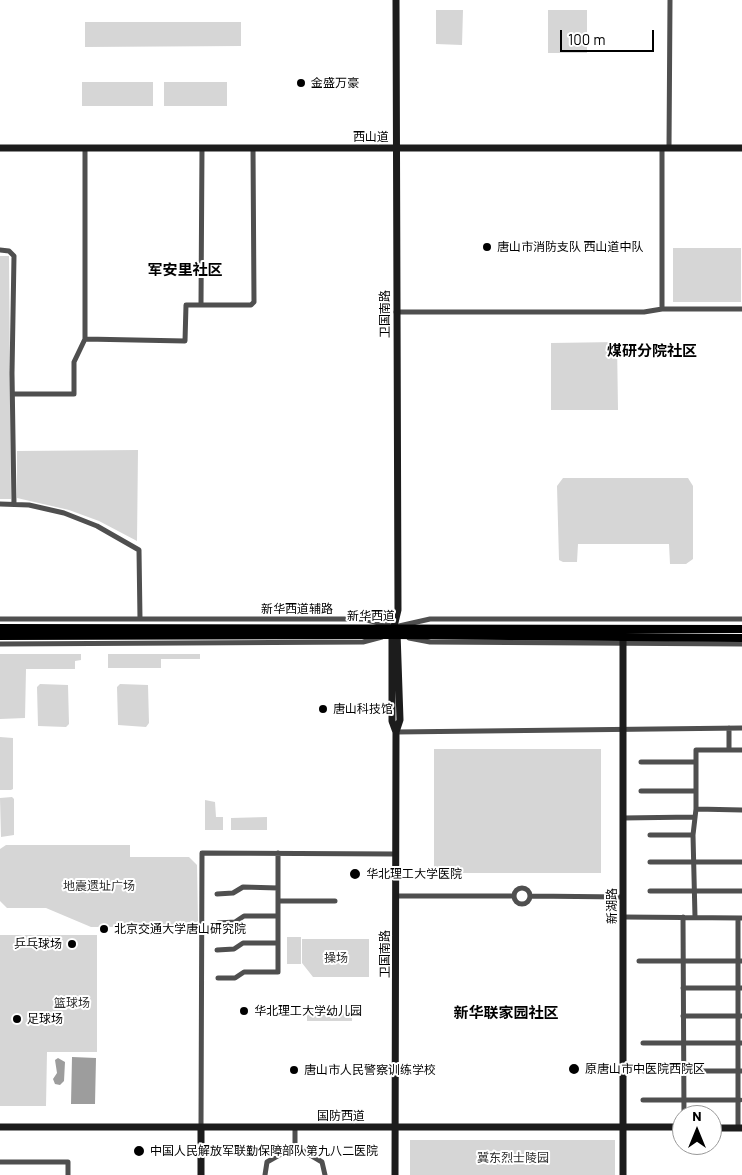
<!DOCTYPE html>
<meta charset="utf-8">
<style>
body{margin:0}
#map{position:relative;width:742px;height:1175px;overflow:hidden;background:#fff;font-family:Barlow,sans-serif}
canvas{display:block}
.north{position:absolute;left:672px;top:1105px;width:50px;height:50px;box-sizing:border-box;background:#fff;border:1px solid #999;border-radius:50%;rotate:0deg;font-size:14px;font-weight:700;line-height:20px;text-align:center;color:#000}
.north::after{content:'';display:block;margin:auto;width:18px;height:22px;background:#000;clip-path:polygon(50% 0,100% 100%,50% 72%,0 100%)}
.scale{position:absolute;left:560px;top:30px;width:94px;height:22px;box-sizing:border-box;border:2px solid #000;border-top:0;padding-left:6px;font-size:15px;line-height:18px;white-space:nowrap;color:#000;-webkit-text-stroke:4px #fff;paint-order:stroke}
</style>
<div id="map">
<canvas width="742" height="1175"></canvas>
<div class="north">N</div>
<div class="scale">100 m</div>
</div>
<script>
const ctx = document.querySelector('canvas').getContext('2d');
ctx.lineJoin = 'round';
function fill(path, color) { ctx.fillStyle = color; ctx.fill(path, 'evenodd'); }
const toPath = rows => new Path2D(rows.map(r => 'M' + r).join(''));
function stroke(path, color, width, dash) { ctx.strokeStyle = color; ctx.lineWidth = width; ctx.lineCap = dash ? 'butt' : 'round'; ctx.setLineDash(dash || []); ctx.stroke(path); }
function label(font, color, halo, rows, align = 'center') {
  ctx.font = font + ' Barlow,"Noto Sans SC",sans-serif'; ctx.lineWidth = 4; ctx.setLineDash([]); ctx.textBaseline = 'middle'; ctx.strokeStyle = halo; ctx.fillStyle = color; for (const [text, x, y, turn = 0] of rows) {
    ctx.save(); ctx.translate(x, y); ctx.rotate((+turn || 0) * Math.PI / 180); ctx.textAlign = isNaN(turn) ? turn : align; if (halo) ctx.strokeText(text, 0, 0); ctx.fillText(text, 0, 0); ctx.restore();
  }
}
fill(toPath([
 [436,10,463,10,462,45,436,44],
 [548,10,587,10,587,53,548,53],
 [85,22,241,22,241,46,85,47],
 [82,82,153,82,153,106,82,106],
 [164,82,227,82,227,106,164,106],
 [673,248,741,248,741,302,673,302],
 [0,256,9,256,11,499,0,499],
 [617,342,618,410,551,410,551,343],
 [138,450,137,541,99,521,69,510,17,498,17,451],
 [563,478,688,478,693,486,693,559,686,564,670,564,669,544,578,544,577,562,563,562,559,560,557,486],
 [0,654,81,654,81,660,75,661,75,669,26,669,25,718,0,719],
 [108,654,200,654,200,659,161,659,161,668,108,668],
 [40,684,68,685,69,724,66,727,38,726,37,687],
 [120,684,148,685,149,723,146,727,118,725,117,687],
 [0,737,13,738,13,789,11,790,0,790],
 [434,749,601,749,601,873,434,873],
 [12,797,14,799,14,835,1,837,0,798],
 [205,800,215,802,216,817,223,817,223,830,205,830],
 [267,817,267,830,231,830,231,818],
 [6,845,130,845,130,857,189,857,197,865,198,921,189,927,91,927,46,908,7,908,0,901,0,849],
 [0,935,97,935,97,1052,47,1052,46,1106,0,1106],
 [287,937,301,937,301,964,287,964],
 [302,939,369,939,369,977,313,977,302,963],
 [307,1011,352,1011,352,1021,307,1021],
 [410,1140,615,1140,615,1175,410,1175]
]), '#d6d6d6');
fill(toPath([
 [72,1057,96,1058,95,1104,71,1104],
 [58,1058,65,1062,64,1081,60,1085,55,1084,53,1079,57,1073,55,1060]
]), '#9d9d9d');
stroke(toPath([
 [662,148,662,309,742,309],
 [669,148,670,0],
 [0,250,9,251,14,256,12,373,14,504],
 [201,304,202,148],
 [396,312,644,312,662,309],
 [85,339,185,341,186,305,251,305,254,302,253,148],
 [13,394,74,394,74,362,85,339,85,148],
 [0,504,29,505,64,513,97,526,139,550,140,619],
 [0,619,363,619,391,626],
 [399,626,430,619,742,619],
 [409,638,430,642,742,644],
 [0,644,363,642,382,637],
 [729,728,729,750],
 [396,732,742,728],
 [641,762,696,762],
 [641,791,696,791],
 [696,809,742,810],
 [623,818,694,817],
 [650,835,693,835],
 [650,862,742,862],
 '514 896a8 8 0 1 1 16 0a8 8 0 1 1-16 0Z',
 [650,891,742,891],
 [217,894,233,893,243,887,278,888],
 [396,896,514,896],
 [530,896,623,897],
 [278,901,335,901],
 [623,917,742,918],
 [683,917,684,1115],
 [695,917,693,835,696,809,696,750,742,750],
 [738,918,738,1128],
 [218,923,235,922,244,916,278,916],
 [217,950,234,949,243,943,278,943],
 [639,961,742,961],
 [218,978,235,978,244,972,278,972,278,853],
 [683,988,742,988],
 [683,1016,742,1016],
 [643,1043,742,1043],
 [644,1071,742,1071],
 [643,1100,740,1100],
 [201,1127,202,853,395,854],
 [295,1146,322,1162,325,1175],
 [0,1162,68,1162,68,1175],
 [265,1175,267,1162,295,1146,295,1127]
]), '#4f4f4f', 5);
stroke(toPath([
 [0,148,742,148],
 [623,637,623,1175],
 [396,732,392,721,392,635,398,610,396,0],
 [0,1127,682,1127],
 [712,1128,742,1128],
 [201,1175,201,1127],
 [395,1175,396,732,400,720,397,632]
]), '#1c1c1c', 7);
stroke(toPath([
 [0,628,742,629],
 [0,636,392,635,742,638]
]), '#000', 8);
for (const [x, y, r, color] of [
 [301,83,5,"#000"],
 [487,247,5,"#000"],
 [323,709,5,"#000"],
 [355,874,6,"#000"],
 [104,929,5,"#000"],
 [72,944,5,"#000"],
 [244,1011,5,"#000"],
 [17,1019,5,"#000"],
 [574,1069,6,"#000"],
 [294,1070,5,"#000"],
 [139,1151,6,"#000"]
]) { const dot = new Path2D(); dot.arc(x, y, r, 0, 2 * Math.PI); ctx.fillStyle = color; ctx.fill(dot); stroke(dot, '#fff', 2); }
label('12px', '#000', '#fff', [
 ["金盛万豪",311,83],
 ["唐山市消防支队 西山道中队",497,247],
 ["唐山科技馆",333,709],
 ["华北理工大学医院",366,874],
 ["北京交通大学唐山研究院",114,929],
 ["乒乓球场",62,944,"right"],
 ["华北理工大学幼儿园",254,1011],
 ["足球场",27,1019],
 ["原唐山市中医院西院区",585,1069],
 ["唐山市人民警察训练学校",304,1070],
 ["中国人民解放军联勤保障部队第九八二医院",150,1151]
], 'left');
label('12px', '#000', '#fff', [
 ["西山道",371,137],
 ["卫国南路",385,314,-90],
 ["新华西道辅路",297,609],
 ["新华西道",371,616],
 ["新湖路",612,906,-90],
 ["卫国南路",385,954,-90],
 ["国防西道",341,1116]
]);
label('12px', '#2d2d2d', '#fff', [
 ["地震遗址广场",99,886],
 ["操场",336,958],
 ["篮球场",72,1003],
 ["冀东烈士陵园",513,1158]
]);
label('bold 15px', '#000', '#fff', [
 ["军安里社区",185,270],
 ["煤研分院社区",652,351],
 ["新华联家园社区",506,1013]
]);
</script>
